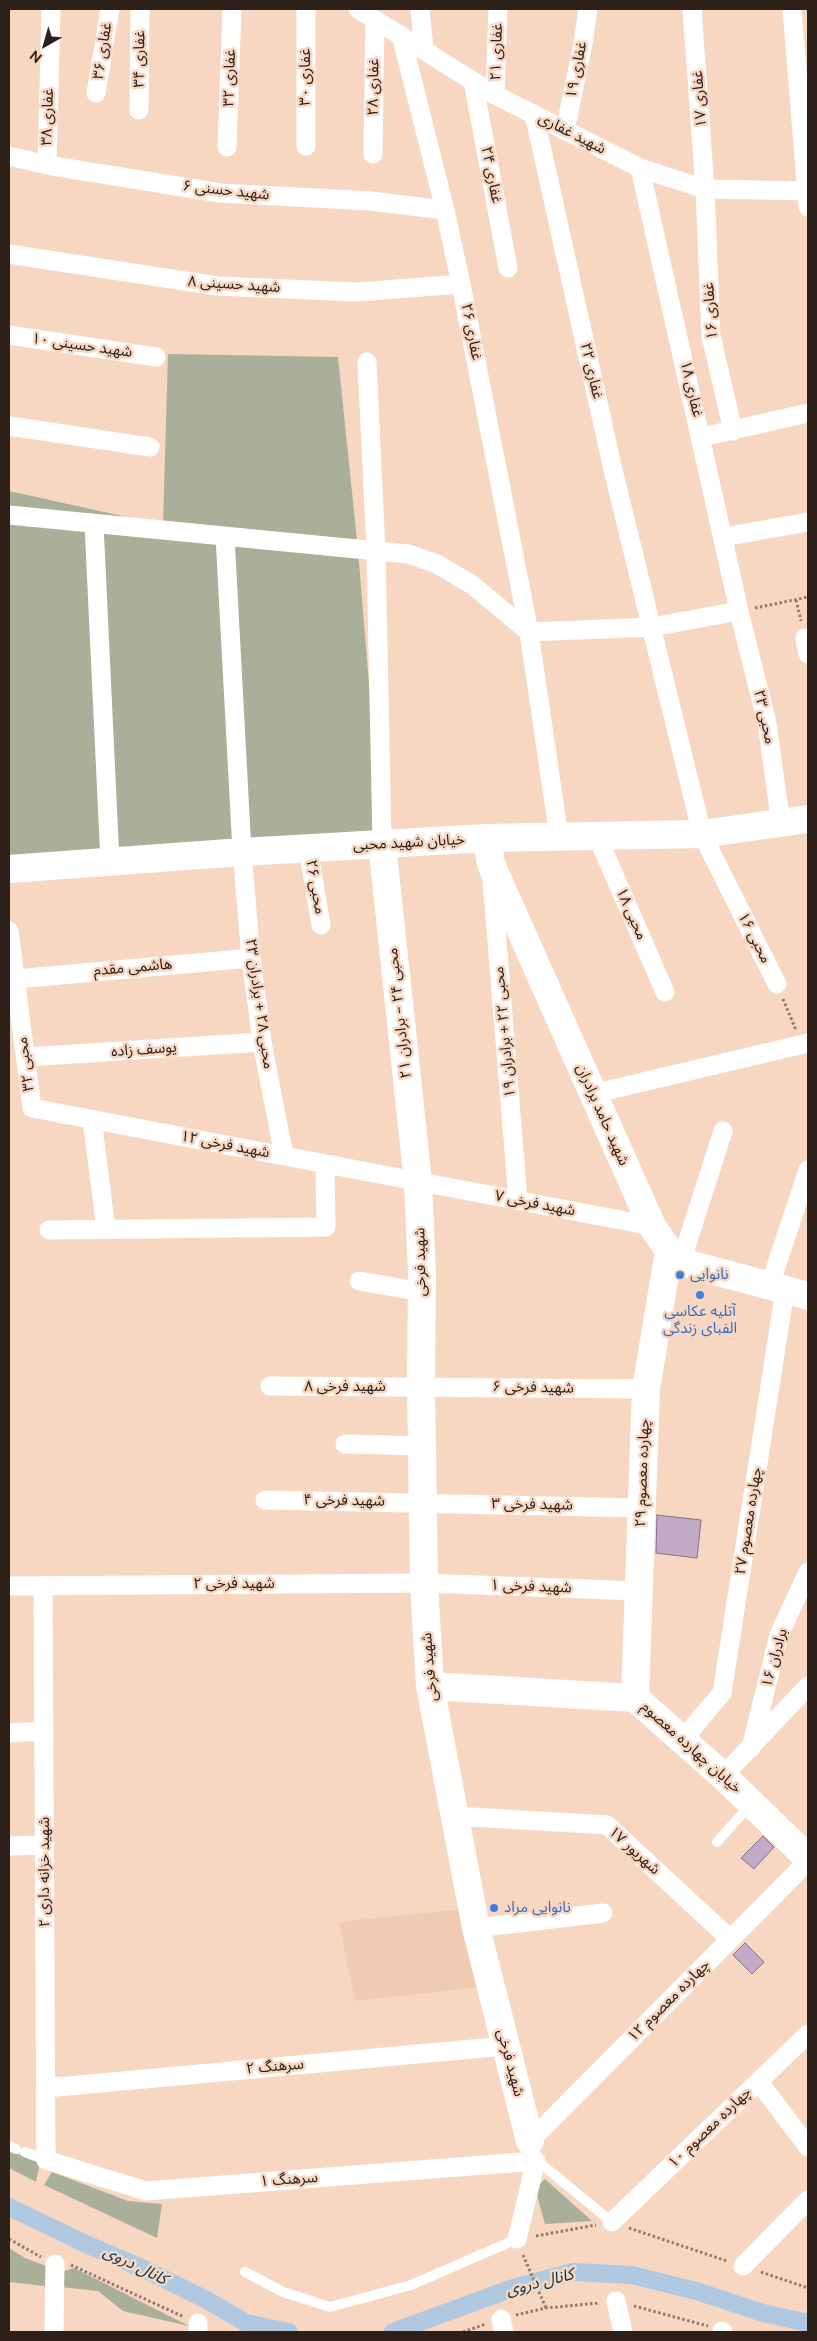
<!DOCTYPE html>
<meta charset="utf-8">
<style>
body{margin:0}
#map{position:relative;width:817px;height:2341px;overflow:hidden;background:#f7d7c2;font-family:"DM Sans",sans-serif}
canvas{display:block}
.frame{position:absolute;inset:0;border:10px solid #2c2018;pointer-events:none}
.north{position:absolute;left:20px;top:20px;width:50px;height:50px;-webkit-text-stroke:4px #f7d7c2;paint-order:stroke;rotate:218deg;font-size:14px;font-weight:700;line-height:20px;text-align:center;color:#2c2018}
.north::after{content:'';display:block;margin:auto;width:18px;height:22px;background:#2c2018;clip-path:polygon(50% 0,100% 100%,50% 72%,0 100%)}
</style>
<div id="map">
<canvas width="817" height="2341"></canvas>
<div class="frame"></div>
<div class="north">N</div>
</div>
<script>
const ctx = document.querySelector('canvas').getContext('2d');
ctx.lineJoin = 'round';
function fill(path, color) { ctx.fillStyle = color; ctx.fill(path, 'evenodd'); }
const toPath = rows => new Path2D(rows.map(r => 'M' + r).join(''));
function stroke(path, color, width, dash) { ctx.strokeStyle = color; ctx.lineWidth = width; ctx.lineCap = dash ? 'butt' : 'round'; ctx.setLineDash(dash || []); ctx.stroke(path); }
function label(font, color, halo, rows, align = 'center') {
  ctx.font = font + ' "DM Sans","Noto Sans Arabic",sans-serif'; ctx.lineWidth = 5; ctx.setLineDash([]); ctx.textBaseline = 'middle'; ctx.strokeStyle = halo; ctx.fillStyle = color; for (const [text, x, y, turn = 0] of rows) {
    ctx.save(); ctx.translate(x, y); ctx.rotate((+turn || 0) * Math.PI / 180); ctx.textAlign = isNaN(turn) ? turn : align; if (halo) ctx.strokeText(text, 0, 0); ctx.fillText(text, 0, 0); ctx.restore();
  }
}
fill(toPath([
 [463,1909,482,1987,355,2001,339,1922]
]), '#f1cbb1');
fill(toPath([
 [168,354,338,357,358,550,381,830,9,857,9,491,163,525],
 [9,2151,40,2162,36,2182,9,2168],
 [52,2172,128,2201,162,2204,157,2238,44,2185],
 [545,2179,592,2221,545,2224,535,2188],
 [9,2248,25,2258,46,2266,45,2286,9,2282],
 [74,2268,189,2326,123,2311,98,2291,60,2287,62,2272]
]), '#a9af98');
stroke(toPath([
 [9,2207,86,2244,146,2270,205,2299,246,2323,289,2332],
 [393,2332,513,2288,573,2272,632,2275,696,2291,763,2313,808,2323]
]), '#b0c9e0', 18);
const building = toPath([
 [657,1515,701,1520,697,1558,656,1553,657,1515],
 [763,1836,774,1847,754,1869,741,1858,763,1836],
 [745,1943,764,1962,752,1974,733,1955,745,1943]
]);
fill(building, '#c3abc7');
stroke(building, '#846f88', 1);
stroke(toPath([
 [796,600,801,621],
 [755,608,808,597],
 [783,999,796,1030],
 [629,2228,727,2261],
 [536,2236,596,2225],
 [9,2239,41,2257],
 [523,2255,546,2308],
 [71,2265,184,2317],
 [761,2272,808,2288],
 [634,2306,708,2326],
 [516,2315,546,2308,599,2303],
 [463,2332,486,2324]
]), '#907a6c', 3, [2.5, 2.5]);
stroke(toPath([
 [717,1842,751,1804],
 [9,2146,16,2149],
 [25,2152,46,2160],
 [535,2159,612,2222],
 [245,2272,283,2292,330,2307,411,2285,517,2239]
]), '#fff', 10);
stroke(toPath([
 [358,9,495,95,640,168,705,189,808,191],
 [420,9,424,49],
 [692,9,705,189,711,336,733,431],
 [792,9,808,207],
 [401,35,445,210,461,284,529,632,559,837],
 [473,81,508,268],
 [96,93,110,9],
 [495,95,498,9],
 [139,110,140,9],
 [534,114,613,470,702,834,777,984],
 [565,131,583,43,588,9],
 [306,146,306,9],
 [227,147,232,9],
 [373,154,375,20],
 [9,156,47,165,220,193,370,201,445,210],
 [47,165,51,9],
 [640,168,739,611,767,723,781,824],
 [9,254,217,286,357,292,461,284],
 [9,335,156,357],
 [367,362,376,551,382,844],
 [9,426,150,447],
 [702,437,808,413],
 [9,515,408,554,437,564,471,584,529,632,652,627,739,611],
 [94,524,110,862],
 [225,536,242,852,251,958,262,1042,284,1156],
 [723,537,808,522],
 [805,638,808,654],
 [597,836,665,992],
 [308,848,321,925],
 [492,880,518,1200],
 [9,931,32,1108,652,1226],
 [16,979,251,958],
 [26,1057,262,1042],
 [592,1094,808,1043],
 [92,1119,106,1229],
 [49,1230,326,1227,325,1164],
 [681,1262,723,1131],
 [359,1281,422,1292],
 [770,1285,808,1170],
 [270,1386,646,1389],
 [345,1444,422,1446],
 [265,1500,642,1508],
 [43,1585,46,2160,146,2191,536,2161,517,2239],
 [9,1586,424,1583,639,1591],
 [9,1733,44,1731],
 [683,1739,722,1693,785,1290],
 [751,1748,779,1635,808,1572],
 [723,1776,808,1686],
 [454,1816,607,1825,730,1939],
 [9,1846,45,1845],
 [476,1928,603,1913],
 [759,2082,808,2147],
 [46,2088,505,2046],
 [530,2141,808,1861],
 [612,2222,808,2034],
 [743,2266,808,2200],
 [616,2301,623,2332],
 [501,2319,504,2332],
 [198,2323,198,2332],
 [722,2331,723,2332],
 [54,2332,55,2264]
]), '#fff', 19);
stroke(toPath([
 [487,838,491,864,652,1226,669,1251,681,1262,808,1296],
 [382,844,418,1182,422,1273,421,1387,424,1583,430,1686,476,1928,530,2141],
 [9,869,242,852,487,838,702,834,808,819],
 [430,1686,635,1698,723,1776,808,1858],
 [635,1698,646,1389,669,1251]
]), '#fff', 28);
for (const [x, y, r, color] of [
 [680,1275,5,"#3f7fe0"],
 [700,1295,5,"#3f7fe0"],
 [494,1908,5,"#3f7fe0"]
]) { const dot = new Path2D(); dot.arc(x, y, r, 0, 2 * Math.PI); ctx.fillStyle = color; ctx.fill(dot); stroke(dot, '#f7d7c2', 2); }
label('15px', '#2c2018', '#f7d7c2', [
 ["غفاری ۳۶",103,51,-81],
 ["غفاری ۲۱",497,52,-88],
 ["غفاری ۳۴",140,59,-89],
 ["غفاری ۱۹",577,70,-79],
 ["غفاری ۳۰",306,77,-90],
 ["غفاری ۳۲",230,78,-88],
 ["غفاری ۲۸",374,87,-89],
 ["غفاری ۱۷",700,99,-94],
 ["غفاری ۳۸",48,117,-88],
 ["شهید غفاری",572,134,27],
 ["غفاری ۲۴",491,175,79],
 ["شهید حسنی ۶",226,191,6],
 ["شهید حسینی ۸",234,285,4],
 ["غفاری ۱۶",711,311,-94],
 ["غفاری ۲۶",471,332,79],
 ["شهید حسینی ۱۰",82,346,8],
 ["غفاری ۲۲",591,371,77],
 ["غفاری ۱۸",691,389,77],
 ["محبی ۲۳",764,717,78],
 ["خیابان شهید محبی",409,843,-3],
 ["محبی ۲۶",315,887,80],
 ["محبی ۱۸",631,914,66],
 ["محبی ۱۶",754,938,63],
 ["هاشمی مقدم",133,968,-5],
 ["محبی ۲۸ + برادران ۲۳",259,1004,82],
 ["محبی ۲۴ - برادران ۲۱",400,1013,-96],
 ["محبی ۲۲ + برادران ۱۹",505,1032,-95],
 ["یوسف زاده",144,1050,-4],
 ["محبی ۳۲",26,1064,-97],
 ["شهید حامد برادران",602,1115,66],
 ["شهید فرخی ۱۲",225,1145,11],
 ["شهید فرخی ۷",535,1204,11],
 ["شهید فرخی",421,1262,-91],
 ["شهید فرخی ۸",345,1387],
 ["شهید فرخی ۶",533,1388,1],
 ["چهارده معصوم ۲۹",643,1473,-88],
 ["شهید فرخی ۴",344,1501,1],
 ["شهید فرخی ۳",532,1505,1],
 ["چهارده معصوم ۲۷",749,1521,-81],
 ["شهید فرخی ۲",234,1584],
 ["شهید فرخی ۱",531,1587,2],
 ["برادران ۱۶",775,1658,-74],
 ["شهید فرخی",430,1667,-95],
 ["خیابان چهارده معصوم",691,1748,42],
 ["۱۷ شهریور",634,1851,42],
 ["شهید خزانه داری ۲",45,1872,-90],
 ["چهارده معصوم ۱۲",669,2001,-45],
 ["شهید فرخی",510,2063,75],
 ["سرهنگ ۲",275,2067,-5],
 ["چهارده معصوم ۱۰",710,2128,-44],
 ["سرهنگ ۱",289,2180,-4]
]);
label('15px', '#366cbe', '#f7d7c2', [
 ["نانوایی",690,1275],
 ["آتلیه عکاسی",700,1312,"center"],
 ["الفبای زندگی",700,1329,"center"],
 ["نانوایی مراد",504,1908]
], 'left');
label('italic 16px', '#053150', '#f7d7c2', [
 ["کانال دروی",135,2266,26],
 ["کانال دروی",540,2283,-14]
]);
</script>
